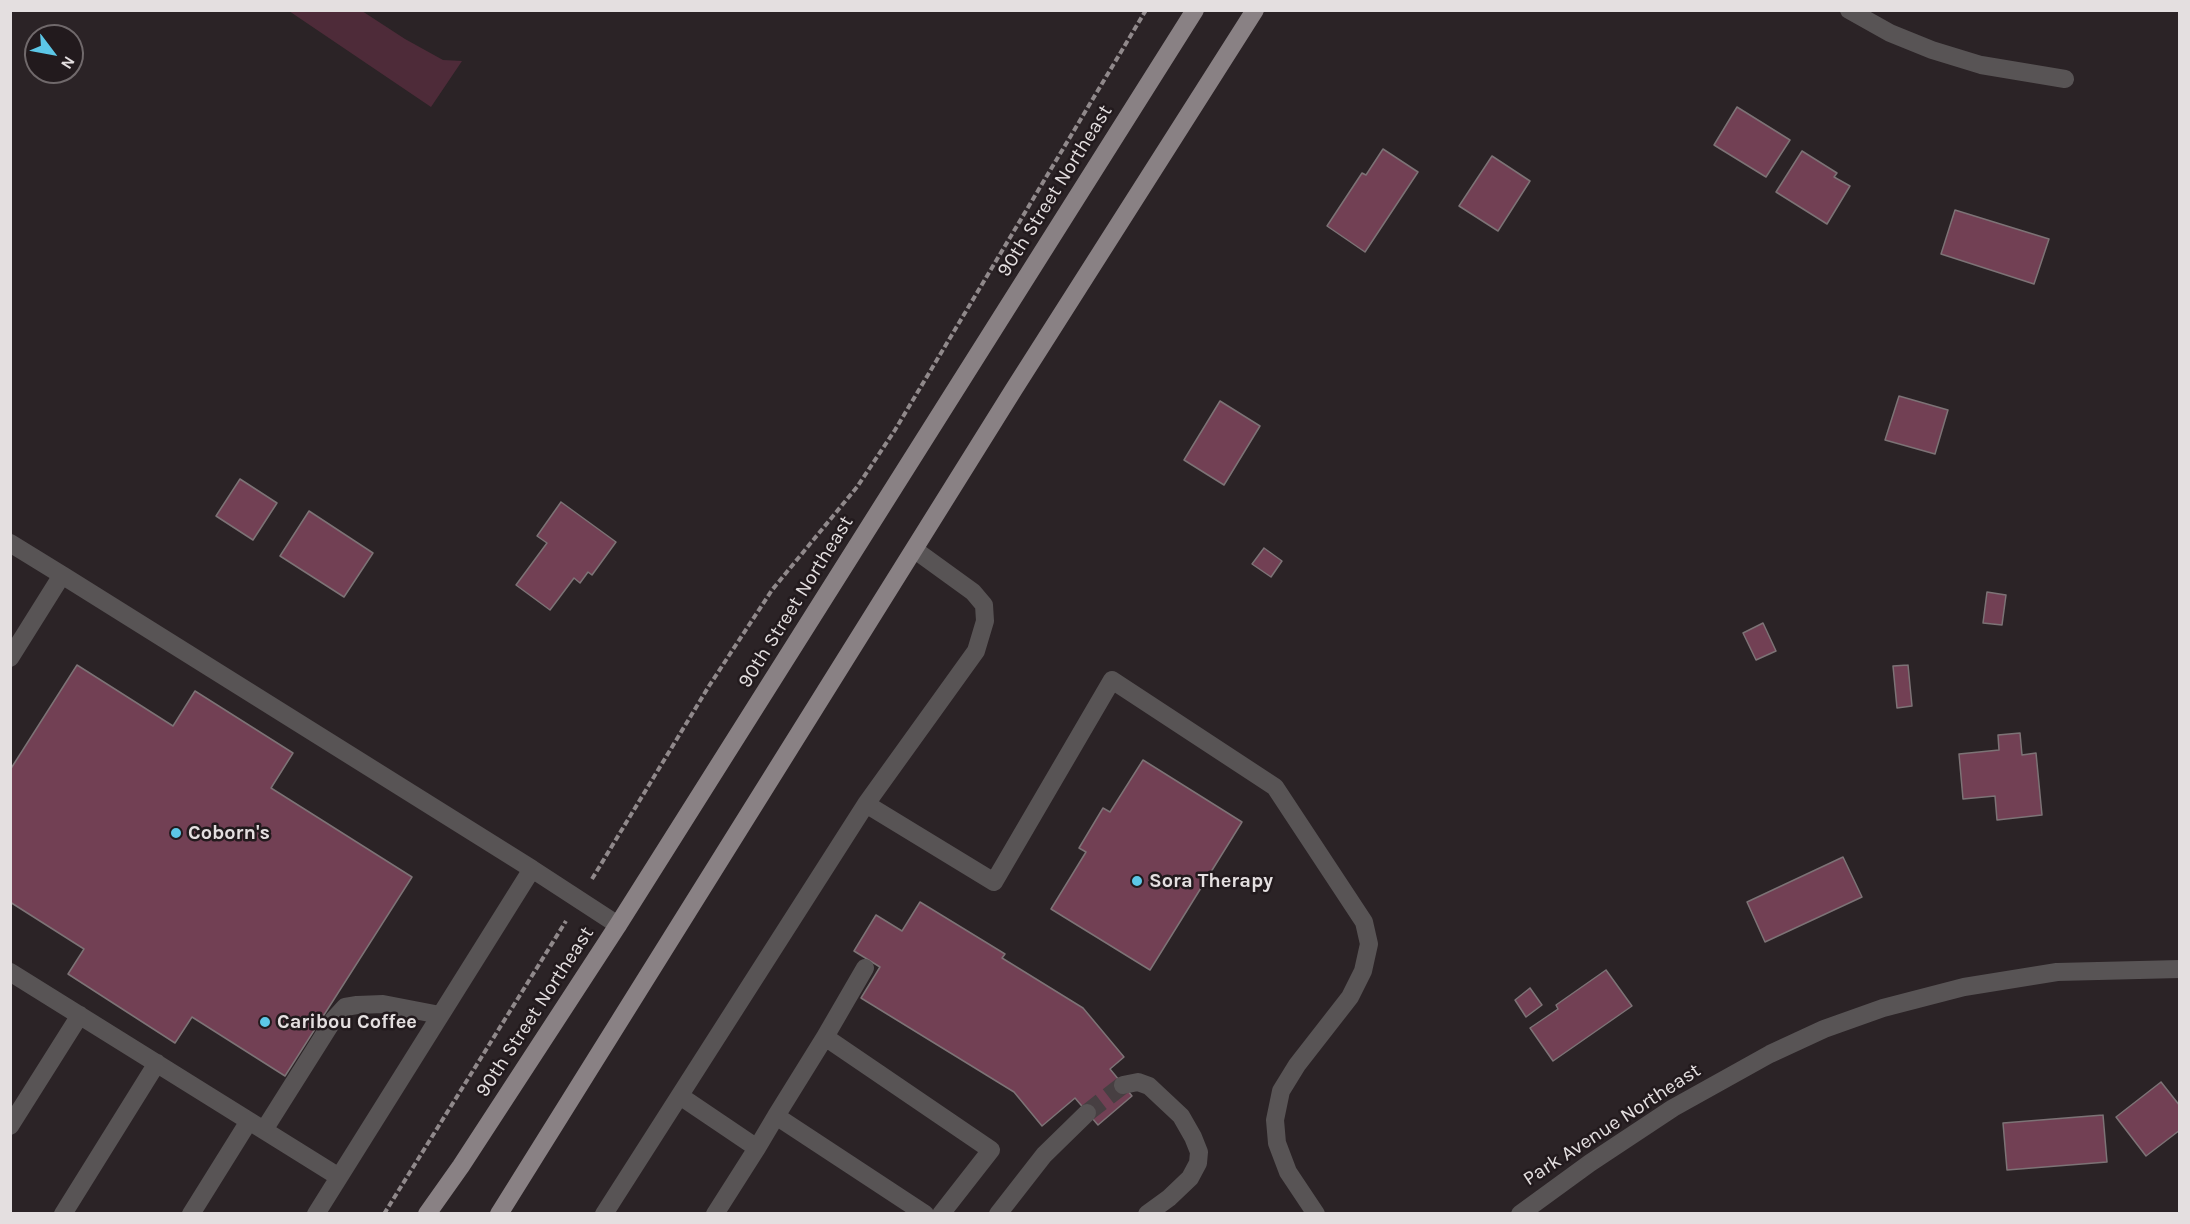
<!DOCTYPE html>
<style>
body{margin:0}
#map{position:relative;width:2190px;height:1224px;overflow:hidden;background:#2b2326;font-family:Karla,sans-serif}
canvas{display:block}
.frame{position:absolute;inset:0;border:12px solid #e4dfe0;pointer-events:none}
.north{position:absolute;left:24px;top:24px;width:60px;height:60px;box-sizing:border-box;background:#221a1d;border:2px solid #70696b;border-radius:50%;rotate:122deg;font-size:16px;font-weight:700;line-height:24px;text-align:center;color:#e4dfe0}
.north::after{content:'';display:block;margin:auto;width:21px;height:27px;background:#5cc7e7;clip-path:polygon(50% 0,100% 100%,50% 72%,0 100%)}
</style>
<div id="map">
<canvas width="2190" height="1224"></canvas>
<div class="frame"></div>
<div class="north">N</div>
</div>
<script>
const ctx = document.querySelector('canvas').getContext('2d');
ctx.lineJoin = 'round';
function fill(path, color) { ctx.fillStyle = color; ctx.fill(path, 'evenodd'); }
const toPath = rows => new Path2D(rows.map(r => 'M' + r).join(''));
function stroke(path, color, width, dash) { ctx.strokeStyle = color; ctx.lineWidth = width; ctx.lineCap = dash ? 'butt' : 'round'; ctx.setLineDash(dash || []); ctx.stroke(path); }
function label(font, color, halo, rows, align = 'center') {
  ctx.font = font + ' Karla,sans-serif'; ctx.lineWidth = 5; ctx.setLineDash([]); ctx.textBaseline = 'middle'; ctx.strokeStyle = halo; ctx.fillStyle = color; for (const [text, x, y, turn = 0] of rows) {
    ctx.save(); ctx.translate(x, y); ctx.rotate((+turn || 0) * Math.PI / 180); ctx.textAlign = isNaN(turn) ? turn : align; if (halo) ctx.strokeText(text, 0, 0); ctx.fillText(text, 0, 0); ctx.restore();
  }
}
fill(toPath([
 [289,11,362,11,405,39,443,60,462,61,431,107]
]), '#4e2b39');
const building = toPath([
 [1737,107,1790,140,1766,177,1714,145,1737,107],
 [1383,149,1418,172,1365,252,1327,226,1362,173,1366,175,1383,149],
 [1802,151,1837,173,1834,177,1850,186,1827,224,1776,192,1802,151],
 [1492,156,1530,181,1498,231,1459,206,1492,156],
 [1955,210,2049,239,2034,284,1941,254,1955,210],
 [1899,396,1948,410,1935,454,1885,440,1899,396],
 [1220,401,1260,426,1224,485,1184,460,1220,401],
 [240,479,277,503,253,540,216,516,240,479],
 [561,502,616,542,592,575,588,572,580,583,574,578,550,610,516,585,547,543,537,536,561,502],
 [309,511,373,553,344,597,280,556,309,511],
 [1264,548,1282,561,1271,577,1252,564,1264,548],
 [1987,592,2006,595,2002,625,1983,623,1987,592],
 [1763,623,1776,651,1756,660,1743,633,1763,623],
 [77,665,173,726,195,691,293,753,271,788,412,877,285,1076,192,1017,175,1043,68,974,84,949,10,902,10,770,77,665],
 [1908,665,1912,706,1897,708,1893,666,1908,665],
 [2020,733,2022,755,2036,753,2042,815,1997,820,1995,796,1963,799,1959,754,1999,750,1998,735,2020,733],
 [1143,760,1242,822,1150,970,1051,909,1086,852,1079,848,1103,808,1110,812,1143,760],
 [1843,857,1862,897,1765,942,1747,902,1843,857],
 [920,902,1005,954,1002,958,1083,1008,1124,1057,1110,1069,1132,1096,1098,1125,1075,1098,1042,1126,1014,1092,861,998,880,967,854,951,876,915,902,931,920,902],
 [1606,970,1632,1006,1553,1061,1530,1028,1558,1009,1556,1005,1606,970],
 [1530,988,1542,1005,1526,1017,1515,1000,1530,988],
 [2161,1082,2180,1106,2180,1130,2146,1156,2116,1117,2161,1082],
 [2103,1115,2107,1162,2007,1170,2003,1123,2103,1115]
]);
fill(building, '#724054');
stroke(building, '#7d7376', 1.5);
stroke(toPath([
 [1087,1113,1123,1085]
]), '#473f42', 18, [18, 9]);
stroke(toPath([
 [592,879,709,686,772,590,857,487,895,430,1146,10],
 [384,1214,566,921]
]), '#90898b', 4, [6, 3]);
stroke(toPath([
 [1849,10,1890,33,1932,50,1981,65,2065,79],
 [10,543,62,575],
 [10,658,62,575,532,869,316,1214],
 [866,804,994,882,1112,680,1275,787,1364,922,1369,944,1363,971,1350,997,1297,1065,1281,1091,1275,1120,1277,1143,1288,1172,1316,1214],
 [532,869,618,925],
 [10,972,339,1177],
 [825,1037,865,968],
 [1123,1085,1138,1082,1149,1086,1181,1116,1193,1137,1199,1152,1198,1163,1190,1178,1169,1198,1147,1214],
 [680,1096,757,1148,776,1116,925,1214],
 [776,1116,825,1037,991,1150,941,1214],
 [10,1126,80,1015],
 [264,1130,334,1019,345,1007,357,1005,383,1004,440,1015],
 [63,1214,157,1063],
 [191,1214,249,1121],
 [604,1214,866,804,976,651,985,621,984,605,973,592,915,550],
 [715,1214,757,1148],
 [998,1214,1044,1155,1087,1113],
 [1520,1214,1590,1163,1673,1108,1770,1054,1824,1029,1883,1008,1964,987,2057,972,2180,969]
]), '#585455', 18);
stroke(toPath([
 [427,1214,461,1166,618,925,1195,10],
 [499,1214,1014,389,1255,10]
]), '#898184', 18);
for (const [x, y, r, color] of [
 [176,833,6,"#5cc7e7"],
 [1137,881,6,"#5cc7e7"],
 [265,1022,6,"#5cc7e7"]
]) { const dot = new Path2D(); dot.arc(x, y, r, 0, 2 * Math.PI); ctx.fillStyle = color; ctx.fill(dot); stroke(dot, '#221a1d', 2); }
label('20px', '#e4dfe0', '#221a1d', [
 ["90th Street Northeast",1055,191,-58],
 ["90th Street Northeast",796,602,-58],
 ["90th Street Northeast",535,1012,-57],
 ["Park Avenue Northeast",1612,1125,-33]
]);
label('bold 20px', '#e4dfe0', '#221a1d', [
 ["Coborn's",188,833],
 ["Sora Therapy",1149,881],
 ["Caribou Coffee",277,1022]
], 'left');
</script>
